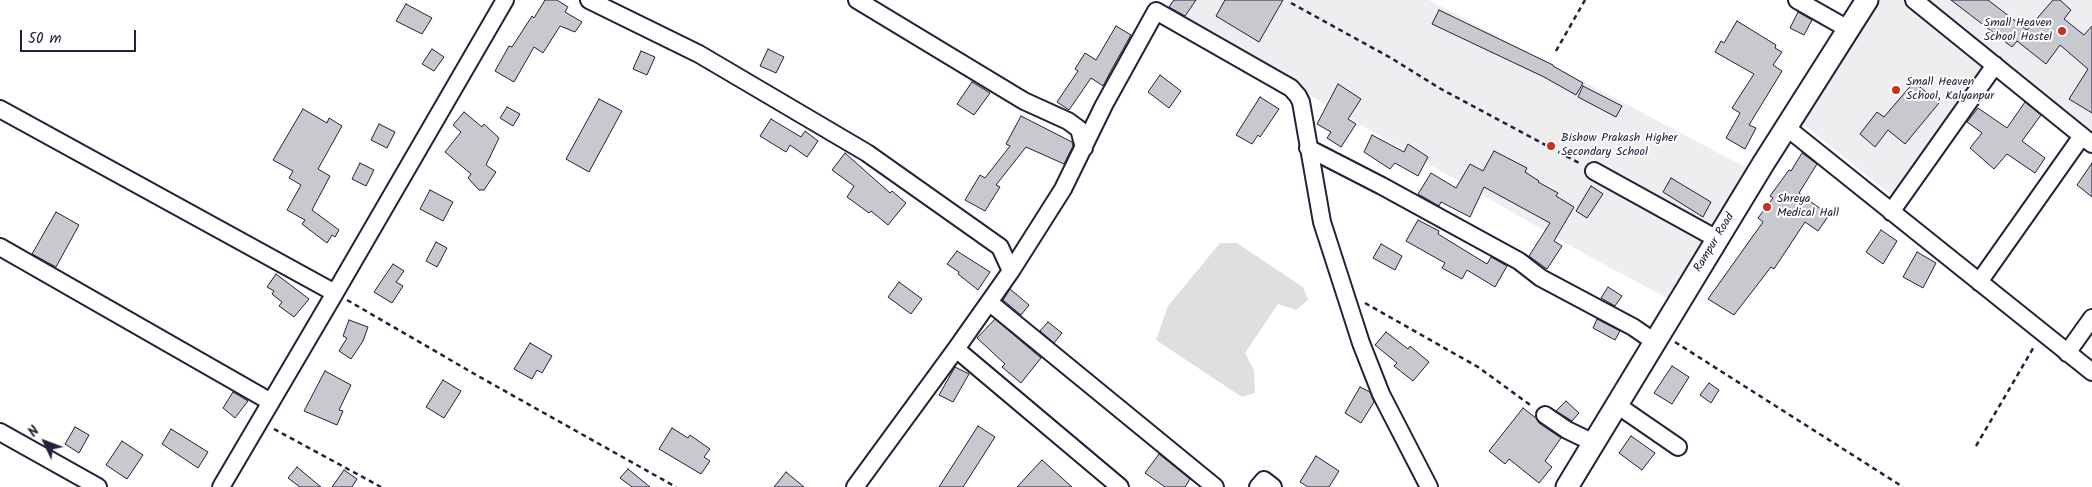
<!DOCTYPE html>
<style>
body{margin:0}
#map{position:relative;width:2092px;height:487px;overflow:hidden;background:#fff;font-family:Kalam,sans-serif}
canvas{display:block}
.north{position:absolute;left:20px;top:417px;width:50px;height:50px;-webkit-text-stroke:4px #fff;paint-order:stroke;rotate:313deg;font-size:14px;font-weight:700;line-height:20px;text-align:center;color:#22223b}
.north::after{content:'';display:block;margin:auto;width:18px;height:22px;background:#22223b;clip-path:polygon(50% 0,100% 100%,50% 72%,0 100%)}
.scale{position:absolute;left:20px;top:30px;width:116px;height:22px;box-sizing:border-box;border:2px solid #22223b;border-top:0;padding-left:6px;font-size:15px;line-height:18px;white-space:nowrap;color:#22223b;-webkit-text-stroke:4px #fff;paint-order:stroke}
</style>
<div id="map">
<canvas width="2092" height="487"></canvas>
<div class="north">N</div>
<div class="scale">50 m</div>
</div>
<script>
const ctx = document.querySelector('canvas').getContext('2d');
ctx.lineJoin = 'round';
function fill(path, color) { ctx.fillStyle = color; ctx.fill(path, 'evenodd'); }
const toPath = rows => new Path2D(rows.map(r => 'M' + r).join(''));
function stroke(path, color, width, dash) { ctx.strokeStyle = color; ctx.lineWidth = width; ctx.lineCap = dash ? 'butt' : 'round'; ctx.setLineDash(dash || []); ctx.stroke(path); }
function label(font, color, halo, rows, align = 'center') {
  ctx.font = font + ' Kalam,sans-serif'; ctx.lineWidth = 4; ctx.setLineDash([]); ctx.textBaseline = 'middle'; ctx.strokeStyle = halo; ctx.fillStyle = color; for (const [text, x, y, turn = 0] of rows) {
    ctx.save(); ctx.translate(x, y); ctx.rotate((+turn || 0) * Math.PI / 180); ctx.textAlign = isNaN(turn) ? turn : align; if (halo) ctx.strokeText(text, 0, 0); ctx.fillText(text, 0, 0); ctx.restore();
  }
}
fill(toPath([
 [1172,0,1429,0,1749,169,1669,299,1590,257,1307,94,1184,17,1168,9],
 [1877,0,2092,0,2092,135,1994,57,1894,197,1802,123]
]), '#eeeef1');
fill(toPath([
 [1220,243,1237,243,1303,287,1308,300,1296,310,1278,304,1245,353,1254,370,1255,393,1242,397,1156,340,1168,306]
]), '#dfdfe2');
const building = toPath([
 [545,0,557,0,568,7,565,12,582,22,575,32,560,26,543,53,534,47,514,82,495,71,509,46,512,47,532,16,534,18,545,0],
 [1174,0,1196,0,1185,16,1169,7,1174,0],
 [1225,0,1283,0,1259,42,1216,16,1225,0],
 [1951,0,1988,0,2027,30,2053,0,2060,0,2071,10,2064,19,2084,35,2092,26,2092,113,2069,99,2088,69,2060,45,2046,64,2017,41,2012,47,1951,0],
 [406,4,432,18,422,34,396,21,406,4],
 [1439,10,1553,65,1553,66,1583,83,1576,95,1544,77,1432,24,1439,10],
 [1798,12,1812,20,1804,35,1790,28,1798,12],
 [1737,21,1776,45,1775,48,1782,52,1773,65,1782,71,1749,125,1756,128,1745,149,1726,138,1740,113,1732,108,1754,74,1715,52,1721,41,1724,43,1737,21],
 [1116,26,1131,35,1113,67,1103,86,1091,78,1069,110,1057,102,1078,71,1075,69,1085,53,1096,60,1116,26],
 [432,49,444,57,434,71,422,64,432,49],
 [768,49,784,57,776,73,760,66,768,49],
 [641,51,655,57,647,75,633,69,641,51],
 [1160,75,1181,91,1169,108,1148,92,1160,75],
 [972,82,990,93,974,115,957,104,972,82],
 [1914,82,1939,103,1905,144,1888,130,1875,147,1860,134,1877,112,1884,117,1914,82],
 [1338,84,1361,99,1348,119,1356,124,1341,147,1327,138,1331,132,1317,124,1338,84],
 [1583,86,1622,106,1616,117,1578,97,1583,86],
 [1260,97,1279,109,1260,137,1258,135,1252,144,1236,135,1260,97],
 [599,99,622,111,589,172,566,159,599,99],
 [2025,102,2041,115,2022,141,2045,158,2035,173,2007,154,1994,169,1970,148,1982,133,1967,122,1978,108,2007,128,2025,102],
 [507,107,520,114,513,126,500,118,507,107],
 [303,109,327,123,329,118,342,126,318,169,330,176,312,210,339,230,335,237,332,235,327,243,302,224,305,220,287,210,301,185,289,178,293,171,273,160,303,109],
 [464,112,482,127,484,124,499,138,486,165,496,172,484,190,479,190,468,178,471,174,445,152,461,132,453,125,464,112],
 [1021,116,1072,142,1073,146,1064,164,1026,147,996,185,1000,187,985,211,965,200,980,175,985,178,1010,146,1006,144,1021,116],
 [771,119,801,137,805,131,818,141,807,157,790,145,786,152,760,136,771,119],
 [379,124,395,132,387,148,371,140,379,124],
 [1372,135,1404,152,1408,144,1428,157,1418,176,1395,163,1390,169,1364,152,1372,135],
 [1494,151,1527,168,1525,172,1539,181,1538,182,1558,193,1556,196,1574,207,1554,241,1562,246,1547,269,1529,256,1550,223,1484,187,1470,217,1441,202,1439,206,1418,194,1431,173,1456,188,1470,164,1483,171,1494,151],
 [845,153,890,193,892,191,906,203,888,225,871,211,869,213,847,197,854,186,832,170,845,153],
 [1802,153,1817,164,1799,193,1829,215,1818,231,1805,222,1774,269,1771,267,1734,315,1708,299,1763,222,1758,218,1773,198,1770,196,1789,170,1791,171,1802,153],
 [360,163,374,170,366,186,352,179,360,163],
 [2092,163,2092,197,2077,185,2092,163],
 [1671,178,1711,202,1703,217,1663,192,1671,178],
 [1591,186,1603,194,1587,218,1576,211,1591,186],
 [430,190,453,202,443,221,420,209,430,190],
 [56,212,79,225,56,267,32,254,56,212],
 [1418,220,1439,231,1438,234,1487,264,1491,257,1507,266,1495,287,1467,270,1462,279,1442,268,1445,263,1406,241,1418,220],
 [1881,230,1897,241,1883,264,1866,252,1881,230],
 [436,242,447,248,437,267,426,261,436,242],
 [1381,244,1402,256,1395,270,1373,258,1381,244],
 [957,251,990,272,978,290,958,274,959,272,947,264,957,251],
 [1917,252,1936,263,1923,288,1903,277,1917,252],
 [393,264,404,271,396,282,403,286,392,303,374,292,393,264],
 [276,274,309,299,294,317,279,306,282,302,272,294,274,291,267,287,276,274],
 [899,282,922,299,911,314,888,297,899,282],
 [1608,287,1622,296,1615,306,1601,298,1608,287],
 [1010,289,1029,305,1021,315,1003,300,1010,289],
 [995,319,1041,358,1021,383,1002,367,1005,364,977,338,995,319],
 [1597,319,1620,331,1615,340,1593,328,1597,319],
 [349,320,368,327,363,341,351,359,339,351,347,338,343,336,349,320],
 [1048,322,1062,333,1054,343,1040,331,1048,322],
 [1386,332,1408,349,1410,346,1429,362,1413,381,1394,366,1397,363,1375,345,1386,332],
 [530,343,552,356,542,373,537,370,532,379,514,369,530,343],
 [1672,366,1689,377,1672,404,1654,393,1672,366],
 [955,367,969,374,953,402,939,395,955,367],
 [325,371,351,385,339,410,343,411,337,425,304,411,325,371],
 [443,380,461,391,444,418,426,407,443,380],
 [1709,383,1719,390,1711,403,1700,395,1709,383],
 [1360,387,1370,392,1374,402,1361,423,1345,413,1360,387],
 [233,392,248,401,235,418,223,408,233,392],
 [1566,401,1579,413,1572,421,1556,411,1566,401],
 [1523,408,1536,418,1539,423,1561,438,1545,461,1552,467,1539,483,1509,459,1505,464,1489,451,1523,408],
 [978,426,995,437,963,487,939,487,978,426],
 [75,427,89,435,79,453,65,444,75,427],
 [672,428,688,438,690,435,710,449,704,457,710,461,701,474,659,449,672,428],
 [171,429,208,452,198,468,162,444,171,429],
 [1631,436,1655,453,1642,470,1619,453,1631,436],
 [122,441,143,455,127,479,106,465,122,441],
 [1159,454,1190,479,1185,487,1165,487,1145,473,1159,454],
 [1316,456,1339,471,1329,487,1308,487,1300,482,1316,456],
 [1042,460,1072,487,1017,487,1042,460],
 [297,467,321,487,300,487,288,478,297,467],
 [628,469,650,487,632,487,620,478,628,469],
 [344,470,357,479,352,487,332,487,344,470],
 [786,472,804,487,774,487,786,472]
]);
fill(building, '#c8c8cf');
stroke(building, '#22223b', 1);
const minor = toPath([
 [589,0,699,54,867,153,1000,247,1011,271],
 [857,0,1024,101,1068,121,1079,129,1084,148],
 [1797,0,1848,29],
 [1914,0,2092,144],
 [0,109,335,293],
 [1786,127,2092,372],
 [1308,148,1382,186,1519,261,1541,278,1633,327,1655,342],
 [1594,171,1717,239],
 [1891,212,1995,65],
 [0,247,271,402],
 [1979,282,2082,136],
 [989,302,1215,487],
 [956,349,1120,487],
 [2067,353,2092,318],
 [1617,405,1678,447],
 [1545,415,1567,430,1594,443],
 [0,432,98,487],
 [221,487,335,293,505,0],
 [855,487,956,349,1011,271,1063,189,1104,105,1156,11,1291,88,1298,96,1301,102,1322,222,1361,343,1381,394,1429,487],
 [1258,487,1264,480,1273,487]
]);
const major = toPath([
 [1567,487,1763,164,1867,0]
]);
stroke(minor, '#22223b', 20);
stroke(major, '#22223b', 25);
stroke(toPath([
 [1291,3,1391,58,1441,89,1581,164],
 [1556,51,1585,0],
 [347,300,478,376,676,487],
 [1365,303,1478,367,1533,407],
 [1675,342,1903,487],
 [274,429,381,487],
 [1976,446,2035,345]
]), '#22223b', 2.5, [5, 4]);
stroke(minor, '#fff', 16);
stroke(major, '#fff', 21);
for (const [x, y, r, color] of [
 [2062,31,5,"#c8321e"],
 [1896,90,5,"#c8321e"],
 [1551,146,5,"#c8321e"],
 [1767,207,5,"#c8321e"]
]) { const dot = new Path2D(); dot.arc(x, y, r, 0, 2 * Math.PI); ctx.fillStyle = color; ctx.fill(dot); stroke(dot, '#fff', 2); }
label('12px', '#22223b', '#fff', [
 ["Small Heaven",2052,24,"right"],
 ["School Hostel",2052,38,"right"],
 ["Small Heaven",1906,83],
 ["School, Kalyanpur",1906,97],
 ["Bishow Prakash Higher",1561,139],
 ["Secondary School",1561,153],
 ["Shreya",1777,200],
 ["Medical Hall",1777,214]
], 'left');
label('12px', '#22223b', '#fff', [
 ["Rampur Road",1715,243,-59]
]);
</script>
